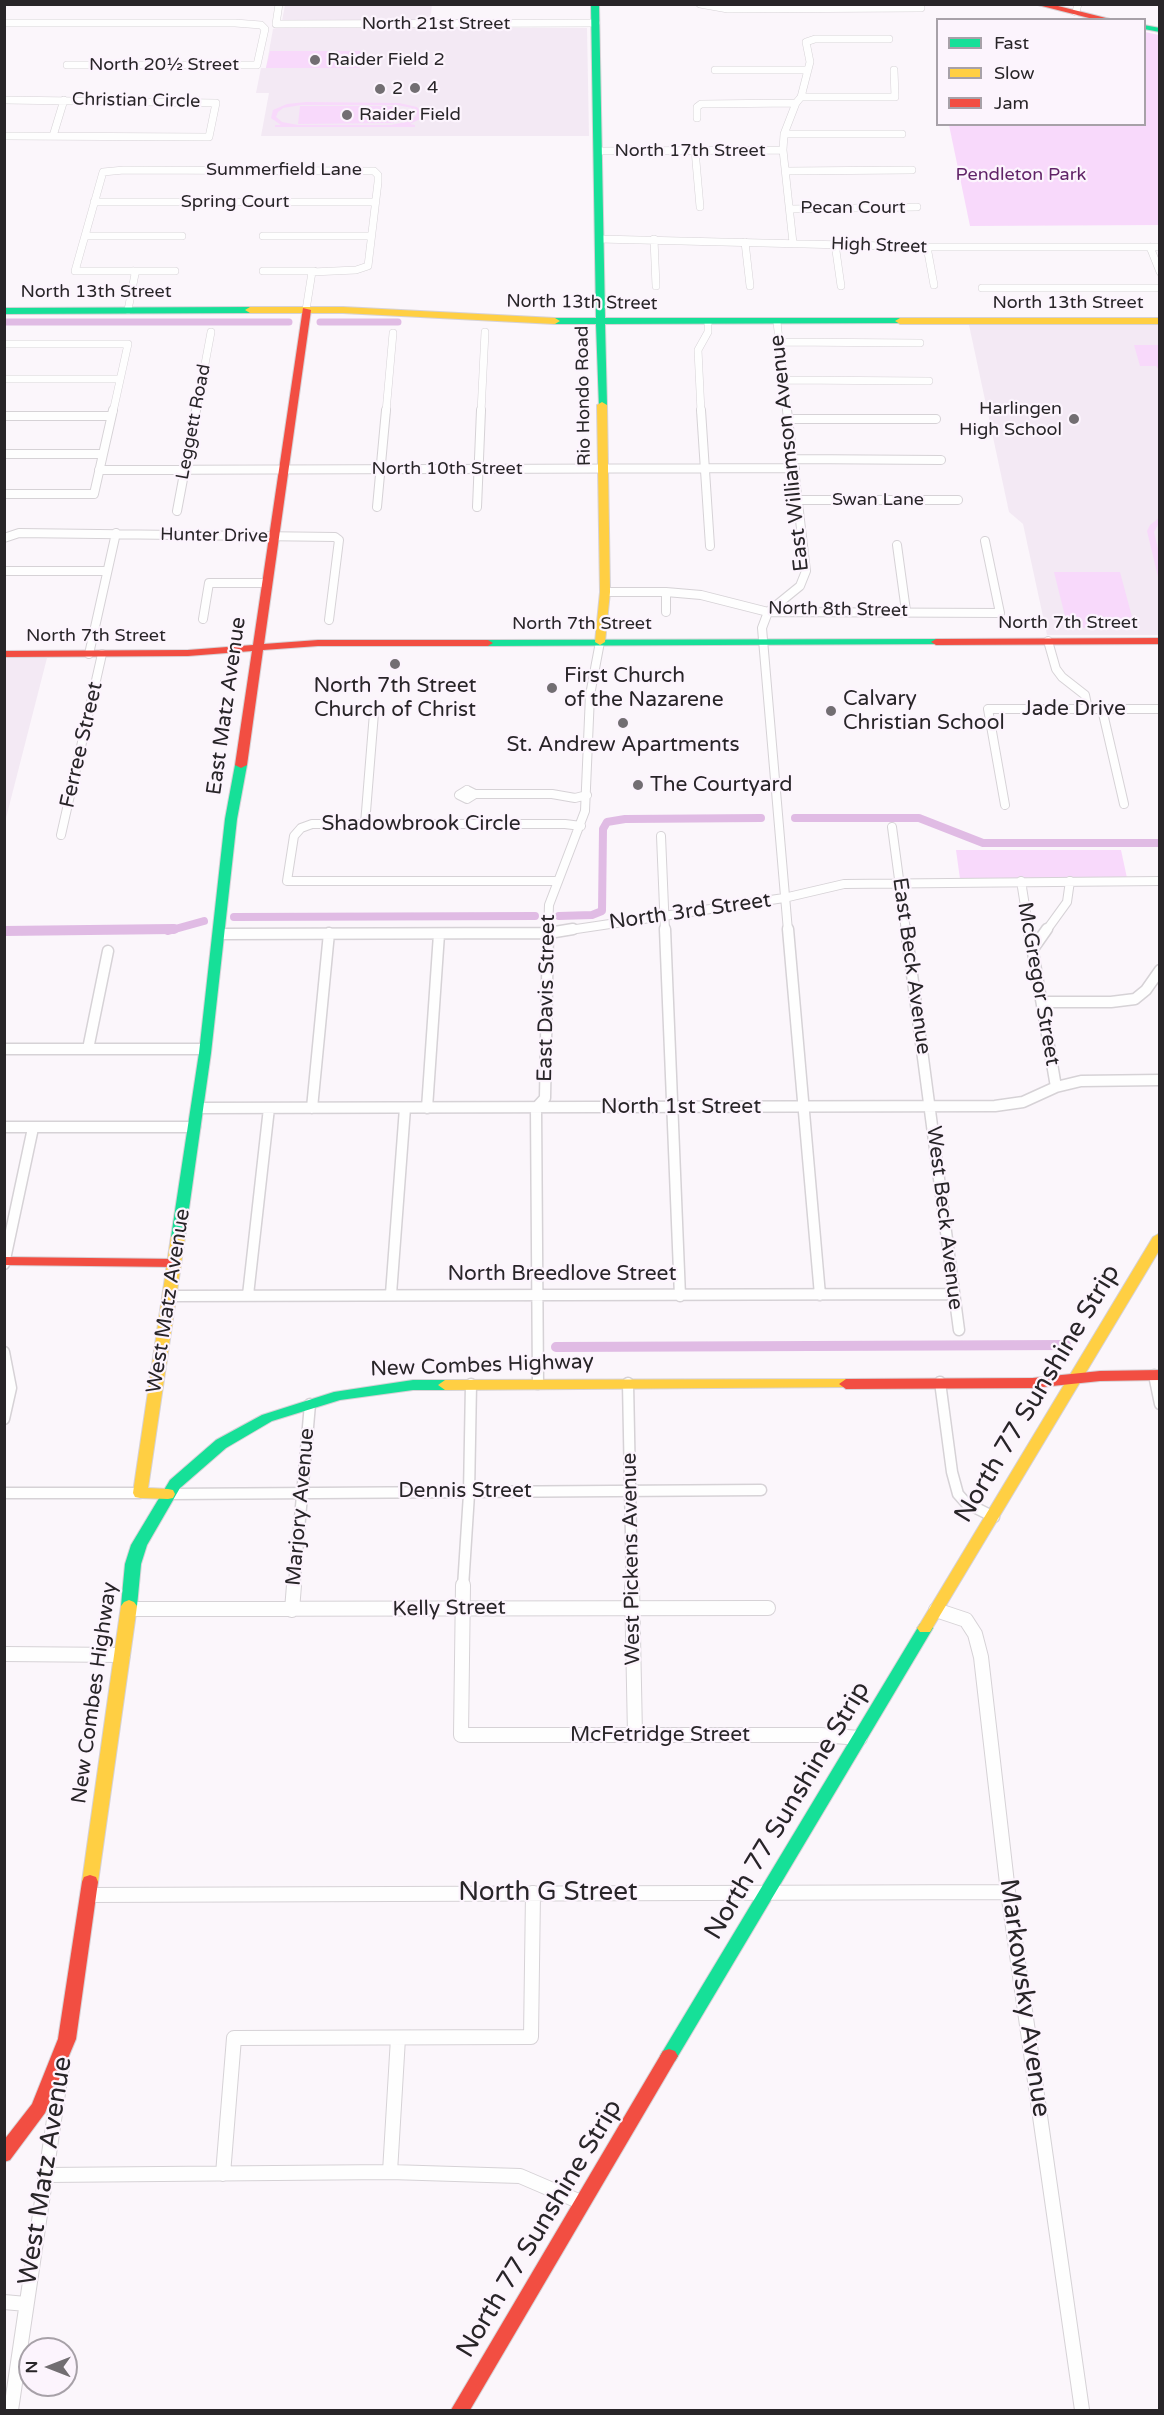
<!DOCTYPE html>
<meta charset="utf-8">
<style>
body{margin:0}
#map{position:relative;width:1164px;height:2415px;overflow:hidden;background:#fbf6fb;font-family:"Varela Round",sans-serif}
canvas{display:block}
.frame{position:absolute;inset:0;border:6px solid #282528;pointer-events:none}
.legend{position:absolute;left:936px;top:18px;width:210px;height:108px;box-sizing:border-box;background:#fcf4fd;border:2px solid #a7a1a8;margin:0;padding:8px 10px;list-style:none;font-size:18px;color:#282528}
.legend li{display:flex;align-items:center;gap:12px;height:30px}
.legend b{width:30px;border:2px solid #a7a1a8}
.north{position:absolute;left:18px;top:2337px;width:60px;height:60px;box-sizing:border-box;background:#fcf4fd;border:2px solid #a7a1a8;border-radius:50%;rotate:270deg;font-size:16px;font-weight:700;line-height:24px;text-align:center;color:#282528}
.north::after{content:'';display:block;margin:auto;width:21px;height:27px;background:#726e72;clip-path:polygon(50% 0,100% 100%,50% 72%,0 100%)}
</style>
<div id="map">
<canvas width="1164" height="2415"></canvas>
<div class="frame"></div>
<ul class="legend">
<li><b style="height:8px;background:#16e098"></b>Fast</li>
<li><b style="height:8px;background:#ffcf43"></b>Slow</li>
<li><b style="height:8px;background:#f24e42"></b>Jam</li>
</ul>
<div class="north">N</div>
</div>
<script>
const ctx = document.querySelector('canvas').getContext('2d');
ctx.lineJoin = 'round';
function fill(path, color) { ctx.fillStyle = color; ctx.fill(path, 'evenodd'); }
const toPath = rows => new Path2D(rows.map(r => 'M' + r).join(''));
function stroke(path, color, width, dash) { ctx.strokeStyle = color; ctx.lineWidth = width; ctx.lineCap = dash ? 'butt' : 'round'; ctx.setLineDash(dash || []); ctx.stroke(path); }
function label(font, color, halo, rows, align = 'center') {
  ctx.font = font + ' "Varela Round",sans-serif'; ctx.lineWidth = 4.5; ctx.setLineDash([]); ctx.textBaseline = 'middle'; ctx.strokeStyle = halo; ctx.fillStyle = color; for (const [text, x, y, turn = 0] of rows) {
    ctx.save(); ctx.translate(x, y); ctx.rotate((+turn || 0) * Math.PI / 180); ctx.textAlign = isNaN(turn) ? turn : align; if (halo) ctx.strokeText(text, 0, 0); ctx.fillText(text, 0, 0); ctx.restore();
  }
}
fill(toPath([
 [285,5,432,5,430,21,282,21],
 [276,28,587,28,589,136,261,136,269,93,256,93,261,68,266,68,273,29],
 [1159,324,1159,635,1047,635,1023,524,1009,512,969,325],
 [5,658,47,658,5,822]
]), '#f3e9f4');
fill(toPath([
 [1145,32,1159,35,1159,225,970,226,949,125,1144,124],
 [270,51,363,51,360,68,266,68],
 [306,102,399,103,417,107,422,114,420,119,410,124,415,125,415,127,275,127,275,125,281,125,271,118,273,110,287,104],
 [301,105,397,105,412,108,417,115,410,121,391,125,298,125,282,122,276,117,278,112,283,108],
 [300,106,396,106,394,123,298,124],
 [1134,345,1158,345,1159,370,1156,366,1140,366],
 [1159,518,1159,523,1154,532,1159,553,1159,581,1147,531,1150,525],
 [1054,572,1120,572,1135,628,1068,628],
 [956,850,1121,850,1127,878,960,879]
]), '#f8d9fb');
stroke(toPath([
 [4,322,289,322],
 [320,322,398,322]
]), '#e0bbe4', 7);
stroke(toPath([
 [795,818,919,818,983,843,1160,843],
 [559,916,592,915,602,911,603,829,607,822,625,819,761,818],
 [234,917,535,916],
 [168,931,204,921]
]), '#e0bbe4', 8);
stroke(toPath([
 [4,931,174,929],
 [556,1347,1066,1345]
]), '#e0bbe4', 10);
const streetFar3 = toPath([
 [279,4,276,24,596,23],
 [700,4,728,9,921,8,921,4],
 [1076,12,1078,4],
 [4,23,235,23,261,25,265,29,257,65,67,65],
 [715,70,808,70],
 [801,97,895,97,894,70],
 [4,100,216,103,209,137,4,136],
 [697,118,697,107,701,104,796,103],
 [784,134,902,134],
 [53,136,64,100],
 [695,150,700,207],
 [598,151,783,150],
 [786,171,912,170],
 [94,202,375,202],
 [790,209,917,207],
 [85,236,182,236],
 [263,236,371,236],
 [599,239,927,247,1160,247],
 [654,239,656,286],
 [745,242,750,286],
 [793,243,783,150,784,134,796,103,801,97,810,62,806,42,815,39,889,39],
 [835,244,841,286],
 [927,247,934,285],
 [1150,247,1160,272],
 [175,271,75,271,103,172,124,170,374,171,378,175,378,182,368,266,356,270,312,272,306,310],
 [263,271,314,271],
 [982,288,1160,288],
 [128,310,135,274,133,271],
 [777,322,787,412],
 [780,342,920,343],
 [4,344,128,344,113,412],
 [4,379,120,379],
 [785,380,929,381],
 [196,412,211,332],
 [386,412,393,333],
 [481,412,485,332],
 [701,412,698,350,708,332,708,322]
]);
const streetFar2 = toPath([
 [701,410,710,546],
 [787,410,806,571,800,586,768,612,762,628,788,931],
 [4,416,111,416],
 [789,419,936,419],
 [4,454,103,454],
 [794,459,941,460],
 [99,470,795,468],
 [4,494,94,494,113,410],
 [798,500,958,500],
 [377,507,386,410],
 [477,507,481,410],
 [177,511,196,410],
 [4,538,19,533,335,537,339,540,329,620],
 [897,545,906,611],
 [4,571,106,571],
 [605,592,666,592,701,595,768,612,1000,613,985,541],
 [666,592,666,612],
 [203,619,209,583,266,583],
 [1048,641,1056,669,1062,677,1085,695,1088,709],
 [89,654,116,533],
 [1102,709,1124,804],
 [467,790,475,794,467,799,459,795,467,790],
 [475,794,552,794,575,798,587,795],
 [1005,805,988,709,1160,709],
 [365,824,374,713],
 [892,827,906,931],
 [61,835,102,654],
 [661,836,665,931],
 [557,881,287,881,294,836,301,828,312,824,565,824,581,826],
 [1021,881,1029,931],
 [548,931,549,905,585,811,590,695,600,642],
 [563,931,784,898,844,884,1160,881],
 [1046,931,1067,902,1070,881]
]);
const streetFar1 = toPath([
 [665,929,680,1296],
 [788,929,820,1295],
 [906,929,959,1330],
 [1029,929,1056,1087],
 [220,934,549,933,573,929],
 [1033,949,1047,929],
 [1043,1002,1111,1002,1135,999,1146,990,1160,970],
 [4,1049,205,1049],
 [88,1049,108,951],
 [197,1108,995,1106,1023,1102,1056,1087,1081,1081,1160,1080],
 [312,1108,329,933],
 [427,1108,439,934],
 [536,1108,545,1098,548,929],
 [536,1108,538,1384],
 [4,1127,195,1127],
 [4,1264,33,1128],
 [391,1294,405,1108],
 [248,1295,269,1108],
 [170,1296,954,1294],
 [4,1352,11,1388,4,1419],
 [1154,1375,1160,1404],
 [940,1382,952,1472,958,1494,966,1503,994,1517],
 [628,1383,632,1587],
 [4,1493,140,1493],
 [168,1494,761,1490],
 [294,1587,310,1404],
 [463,1587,469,1494,471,1384]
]);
const street = toPath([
 [463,1585,461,1735,821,1735,860,1738],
 [632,1585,635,1735],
 [129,1609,768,1608],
 [292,1610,294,1585],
 [936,1610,966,1620,975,1634,981,1657,1008,1892,1082,2410],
 [4,1654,123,1655],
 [88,1895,1008,1892],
 [390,2172,398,2038],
 [223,2174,234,2038,531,2037,533,1893],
 [46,2175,390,2172,520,2176,583,2203],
 [4,2302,26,2304],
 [11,2410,62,2066]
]);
const fast = toPath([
 [591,4,599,4,605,318,900,318,905,321,903,323,605,324,607,405,599,407,596,324,555,324,550,321,555,318,596,318,591,4],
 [1144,25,1160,28,1160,32,1144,29,1144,25],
 [4,308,250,307,255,310,250,313,4,314,4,308],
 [936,639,940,640,940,644,488,646,483,643,488,640,936,639],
 [241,762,247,765,237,819,211,1053,185,1237,178,1241,171,1237,199,1053,225,819,235,765,241,762],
 [413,1380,445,1380,452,1385,445,1390,413,1390,340,1400,272,1421,226,1448,180,1488,147,1545,141,1564,137,1606,134,1610,129,1612,124,1610,121,1606,125,1564,131,1545,170,1480,216,1440,262,1415,334,1392,413,1380],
 [925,1622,930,1624,933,1628,675,2061,669,2063,663,2061,660,2056,663,2051,920,1624,925,1622]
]);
const slow = toPath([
 [343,307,555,318,560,321,555,324,343,313,250,313,245,310,250,307,343,307],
 [1160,318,1160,324,900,324,895,321,900,318,1160,318],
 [602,402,607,405,610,592,605,642,600,645,595,642,600,592,597,405,602,402],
 [178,1233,185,1237,148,1488,168,1489,173,1490,175,1494,173,1498,168,1499,140,1498,135,1497,133,1493,171,1237,178,1233],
 [1160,1233,1160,1249,930,1632,920,1632,917,1628,920,1624,1153,1237,1160,1233],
 [846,1379,851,1381,853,1384,851,1387,445,1390,438,1385,445,1380,846,1379],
 [129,1600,134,1602,137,1606,98,1882,96,1887,90,1889,84,1887,82,1882,121,1606,124,1602,129,1600]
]);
const jam = toPath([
 [1034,4,1050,4,1114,20,1097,20,1034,4],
 [303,308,311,310,264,644,318,640,488,640,493,643,488,646,318,646,263,650,247,765,241,768,235,765,252,651,188,656,4,657,4,651,188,650,253,645,303,308],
 [1160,638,1160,644,936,645,931,642,936,639,1160,638],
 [4,1257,175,1259,182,1263,175,1267,4,1265,4,1257],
 [1160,1370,1160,1380,1100,1381,1033,1388,846,1389,839,1384,846,1379,1033,1378,1100,1371,1160,1370],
 [90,1875,96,1877,98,1882,76,2039,45,2113,10,2160,4,2162,4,2140,32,2104,58,2039,82,1882,84,1877,90,1875],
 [669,2049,675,2051,678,2056,675,2061,470,2410,451,2410,663,2051,669,2049]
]);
stroke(streetFar3, '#d6d2d6', 8);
stroke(streetFar2, '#d6d2d6', 10);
stroke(streetFar1, '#d6d2d6', 13);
stroke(street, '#d6d2d6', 16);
stroke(fast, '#d6d2d6', 2);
stroke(slow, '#d6d2d6', 2);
stroke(jam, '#d6d2d6', 2);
stroke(streetFar3, '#fefefe', 7);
stroke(streetFar2, '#fefefe', 8);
stroke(streetFar1, '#fefefe', 10);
stroke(street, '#fefefe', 14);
fill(fast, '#16e098');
fill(slow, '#ffcf43');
fill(jam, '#f24e42');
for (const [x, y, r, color] of [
 [315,60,6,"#726e72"],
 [415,88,6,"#726e72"],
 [380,89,6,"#726e72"],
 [347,115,6,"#726e72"],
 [1074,419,6,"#726e72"],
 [395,664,6,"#726e72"],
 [552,688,6,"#726e72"],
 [831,711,6,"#726e72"],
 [623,723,6,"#726e72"],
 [638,785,6,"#726e72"]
]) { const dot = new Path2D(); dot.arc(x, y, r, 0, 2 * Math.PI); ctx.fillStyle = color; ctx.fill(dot); stroke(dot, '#fcf4fd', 2); }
label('18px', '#282528', '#fcf4fd', [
 ["North 21st Street",436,24],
 ["North 20½ Street",164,65],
 ["Christian Circle",136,101,1],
 ["North 17th Street",690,151],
 ["Summerfield Lane",284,170],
 ["Spring Court",235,202],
 ["Pecan Court",853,208],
 ["High Street",879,246,2],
 ["North 13th Street",96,292],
 ["North 13th Street",582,303,1],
 ["North 13th Street",1068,303],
 ["Rio Hondo Road",584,396,-91],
 ["Leggett Road",194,422,-79],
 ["North 10th Street",447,469],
 ["Swan Lane",878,500],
 ["Hunter Drive",214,536,1],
 ["North 8th Street",838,610,1],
 ["North 7th Street",1068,623],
 ["North 7th Street",582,624],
 ["North 7th Street",96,636]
]);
label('18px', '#282528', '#fcf4fd', [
 ["Raider Field 2",327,60],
 ["4",427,88],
 ["2",392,89],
 ["Raider Field",359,115],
 ["Harlingen",1062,409,"right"],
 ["High School",1062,430,"right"]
], 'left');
label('18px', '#602367', '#fcf4fd', [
 ["Pendleton Park",1021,175]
]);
label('21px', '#282528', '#fcf4fd', [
 ["East Williamson Avenue",790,453,-96],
 ["East Matz Avenue",227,706,-82],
 ["Jade Drive",1074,709],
 ["Ferree Street",82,745,-77],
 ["Shadowbrook Circle",421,824],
 ["North 3rd Street",690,912,-8],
 ["East Beck Avenue",911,966,82],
 ["McGregor Street",1038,984,80],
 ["East Davis Street",547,998,-89],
 ["North 1st Street",681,1107],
 ["West Beck Avenue",944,1218,83],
 ["North Breedlove Street",562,1274],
 ["West Matz Avenue",169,1301,-81],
 ["New Combes Highway",482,1366,-2],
 ["Dennis Street",465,1491],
 ["Marjory Avenue",301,1507,-85],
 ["West Pickens Avenue",632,1559,-91],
 ["Kelly Street",449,1609,-1],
 ["New Combes Highway",95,1693,-82],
 ["McFetridge Street",660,1735]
]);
label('21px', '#282528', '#fcf4fd', [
 ["First Church",564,676],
 ["of the Nazarene",564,700],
 ["North 7th Street",395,686,"center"],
 ["Church of Christ",395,710,"center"],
 ["Calvary",843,699],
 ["Christian School",843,723],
 ["St. Andrew Apartments",623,745,"center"],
 ["The Courtyard",650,785]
], 'left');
label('26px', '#282528', '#fcf4fd', [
 ["North 77 Sunshine Strip",1038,1394,-59],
 ["North 77 Sunshine Strip",788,1811,-59],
 ["North G Street",548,1893],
 ["Markowsky Avenue",1024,1998,82],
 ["West Matz Avenue",46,2171,-81],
 ["North 77 Sunshine Strip",540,2229,-59]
]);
</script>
